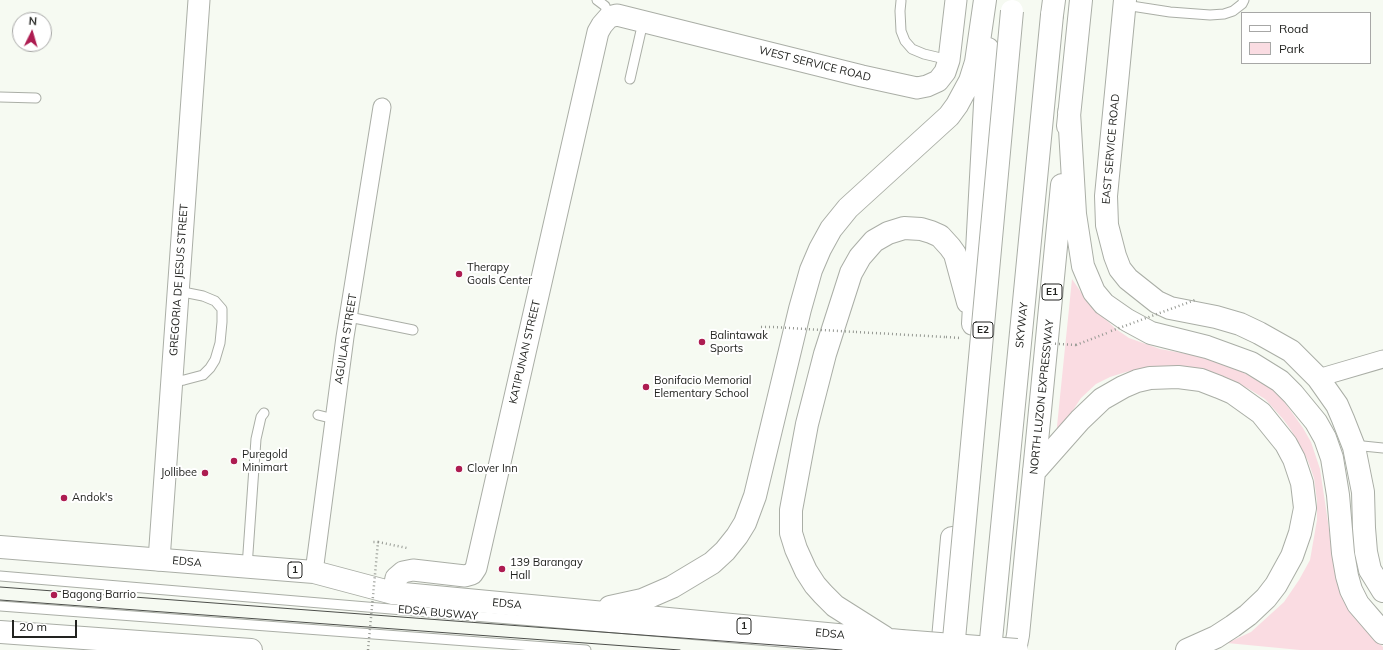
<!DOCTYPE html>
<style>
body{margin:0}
#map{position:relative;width:1383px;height:650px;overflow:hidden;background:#f6faf2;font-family:Mulish,sans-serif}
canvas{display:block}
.legend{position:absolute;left:1241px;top:12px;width:130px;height:52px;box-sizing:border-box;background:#fff;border:1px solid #a7a7a6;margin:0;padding:5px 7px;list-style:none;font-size:12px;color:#222320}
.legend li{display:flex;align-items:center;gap:8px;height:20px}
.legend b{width:20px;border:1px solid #a7a7a6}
.north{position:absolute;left:12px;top:12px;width:40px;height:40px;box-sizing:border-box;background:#fff;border:1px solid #a7a7a6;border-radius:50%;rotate:5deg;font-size:11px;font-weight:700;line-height:16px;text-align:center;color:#222320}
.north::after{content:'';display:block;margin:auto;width:14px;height:18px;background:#ad1c51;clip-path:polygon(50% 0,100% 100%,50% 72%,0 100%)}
.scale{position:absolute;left:12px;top:620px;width:65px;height:18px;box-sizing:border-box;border:2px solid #222320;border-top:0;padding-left:5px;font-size:12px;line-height:14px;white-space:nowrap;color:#222320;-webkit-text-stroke:3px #fff;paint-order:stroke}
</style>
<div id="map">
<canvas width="1383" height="650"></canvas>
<ul class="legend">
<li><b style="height:5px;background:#fff"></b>Road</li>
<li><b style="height:11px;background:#fadce2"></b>Park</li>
</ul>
<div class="north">N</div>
<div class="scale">20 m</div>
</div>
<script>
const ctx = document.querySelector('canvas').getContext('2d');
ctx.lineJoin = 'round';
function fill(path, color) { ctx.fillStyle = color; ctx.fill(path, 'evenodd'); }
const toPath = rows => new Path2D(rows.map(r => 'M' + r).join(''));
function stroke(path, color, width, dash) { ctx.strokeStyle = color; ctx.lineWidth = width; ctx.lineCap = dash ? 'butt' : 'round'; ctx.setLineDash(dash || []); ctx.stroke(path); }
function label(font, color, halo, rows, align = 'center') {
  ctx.font = font + ' Mulish,sans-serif'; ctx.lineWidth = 4; ctx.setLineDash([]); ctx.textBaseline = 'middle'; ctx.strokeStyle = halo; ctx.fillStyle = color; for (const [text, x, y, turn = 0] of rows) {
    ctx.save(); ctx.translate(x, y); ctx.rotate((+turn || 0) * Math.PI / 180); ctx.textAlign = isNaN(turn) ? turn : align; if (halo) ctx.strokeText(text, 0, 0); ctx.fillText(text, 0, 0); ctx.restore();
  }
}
fill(toPath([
 [1072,279,1089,304,1116,329,1129,338,1160,349,1198,356,1239,370,1272,389,1283,400,1303,428,1311,442,1320,469,1335,569,1358,621,1383,647,1383,650,1300,650,1227,643,1251,632,1284,602,1299,580,1310,560,1317,520,1317,501,1314,478,1308,461,1291,430,1283,419,1265,399,1249,389,1214,373,1193,368,1170,366,1159,366,1126,372,1110,377,1096,384,1081,398,1056,436]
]), '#fadce2');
const service = toPath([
 [597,0,605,6,609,17],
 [901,1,900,11,901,31,905,41,912,49,924,54,949,60],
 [1125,5,1170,12,1210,15,1224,14,1233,11,1242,4,1244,0],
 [630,79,643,22],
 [0,97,36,98],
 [349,317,413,330],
 [172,382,184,380,203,375,210,368,215,360,220,343,222,322,222,309,215,301,203,296,178,291],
 [318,415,334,419],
 [1354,447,1363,446,1383,448],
 [247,567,256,439,261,417,264,413],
 [0,576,876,650],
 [0,606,586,650]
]);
const minor = toPath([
 [1318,378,1383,359],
 [314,572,345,337,382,107]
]);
const tertiary = toPath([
 [159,560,199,0],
 [393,593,396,578,403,572,413,570,465,576,472,574,476,568,598,32,602,25,609,17,617,15,862,76,917,88,927,86,938,81,945,72,949,60,956,0]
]);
const primary = toPath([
 [1125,0,1106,196,1107,225,1115,256,1120,269,1128,279,1157,302,1170,308,1216,317,1240,324,1259,333,1291,351,1318,378,1337,405,1343,419,1354,447,1363,492,1364,528,1366,552,1370,570,1383,591]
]);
const trunk = toPath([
 [973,324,988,49],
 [0,547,314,572,393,593,901,641],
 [610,607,642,600,672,587,712,563,725,551,737,536,745,523,755,496,800,309,811,270,820,249,831,229,848,208,949,116,957,105,970,81,976,62,985,0],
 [0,632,251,650],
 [884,637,835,606,823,594,815,585,806,571,796,549,791,533,791,510,807,424,825,354,851,273,860,257,874,241,888,233,904,228,921,229,931,232,940,236,950,247,955,254,968,302],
 [942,650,952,538],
 [1015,650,1018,635,1034,472,1080,420,1102,399,1123,387,1137,381,1150,378,1178,377,1201,380,1219,387,1233,393,1261,413,1286,444,1294,459,1302,483,1305,508,1300,533,1292,556,1276,585,1266,598,1248,615,1233,626,1216,637,1187,650]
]);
const motorway = toPath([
 [1052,15,1054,0],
 [1069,112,1075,214,1083,266,1094,292,1104,304,1127,320,1151,333,1207,347,1251,363,1280,381,1293,394,1316,422,1325,438,1332,458,1338,495,1343,553,1347,576,1351,590,1358,604,1383,633],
 [1068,126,1081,0],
 [1034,472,1062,185]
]);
stroke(service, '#aaaea6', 11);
stroke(minor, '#aaaea6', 19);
stroke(tertiary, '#aaaea6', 23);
stroke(primary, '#aaaea6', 24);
stroke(trunk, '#aaaea6', 24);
stroke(motorway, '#aaaea6', 24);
stroke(toPath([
 [761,327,773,327],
 [856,332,946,337],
 [1076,345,1107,333],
 [378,542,407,548]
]), '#959892', 2.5, [1, 3]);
stroke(service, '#fff', 9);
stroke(minor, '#fff', 17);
stroke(tertiary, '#fff', 21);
stroke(primary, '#fff', 22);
stroke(trunk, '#fff', 22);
stroke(motorway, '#fff', 22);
stroke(toPath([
 [0,587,842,650],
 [0,600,680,650]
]), '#4c4e4a', 1);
const trunkBridge = toPath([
 [901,641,1017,650]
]);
const motorwayBridge = toPath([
 [953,650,1012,11],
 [990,650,1052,15]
]);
stroke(trunkBridge, '#aaaea6', 24, []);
stroke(motorwayBridge, '#aaaea6', 24, []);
stroke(toPath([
 [773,327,856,332],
 [1111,331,1195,300],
 [946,337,960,338],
 [1043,343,1076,345],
 [368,650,378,542,373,542]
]), '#959892', 2.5, [1, 3]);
stroke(trunkBridge, '#fff', 22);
stroke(motorwayBridge, '#fff', 22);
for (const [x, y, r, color] of [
 [459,274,4,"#ad1c51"],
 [702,342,4,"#ad1c51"],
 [646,387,4,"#ad1c51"],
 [234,461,4,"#ad1c51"],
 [459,469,4,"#ad1c51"],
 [205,473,4,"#ad1c51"],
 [64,498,4,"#ad1c51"],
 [502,569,4,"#ad1c51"],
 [54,595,4,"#ad1c51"]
]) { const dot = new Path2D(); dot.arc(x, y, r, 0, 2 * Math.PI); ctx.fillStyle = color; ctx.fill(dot); stroke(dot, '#fff', 1.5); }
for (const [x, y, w] of [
 [1052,292,20],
 [983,330,20],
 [295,570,14],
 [744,626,14]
]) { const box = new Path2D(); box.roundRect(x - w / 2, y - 8, w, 16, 3); ctx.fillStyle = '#fff'; ctx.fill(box); stroke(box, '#222320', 1); }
label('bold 10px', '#222320', null, [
 ["E1",1052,292],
 ["E2",983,330],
 ["1",295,570],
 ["1",744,626]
]);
label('11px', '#222320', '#fff', [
 ["WEST SERVICE ROAD",815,64,14],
 ["EAST SERVICE ROAD",1111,149,-85],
 ["GREGORIA DE JESUS STREET",179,280,-86],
 ["SKYWAY",1022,325,-84],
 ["AGUILAR STREET",346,339,-81],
 ["KATIPUNAN STREET",525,352,-77],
 ["NORTH LUZON EXPRESSWAY",1042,397,-84],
 ["EDSA",187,562,5],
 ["EDSA",507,604,5],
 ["EDSA BUSWAY",438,613,5],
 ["EDSA",830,634,5]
]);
label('11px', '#222320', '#fff', [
 ["Therapy",467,268],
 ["Goals Center",467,281],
 ["Balintawak",710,336],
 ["Sports",710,349],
 ["Bonifacio Memorial",654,381],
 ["Elementary School",654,394],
 ["Puregold",242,455],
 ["Minimart",242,468],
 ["Clover Inn",467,469],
 ["Jollibee",197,473,"right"],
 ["Andok's",72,498],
 ["139 Barangay",510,563],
 ["Hall",510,576],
 ["Bagong Barrio",62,595]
], 'left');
</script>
